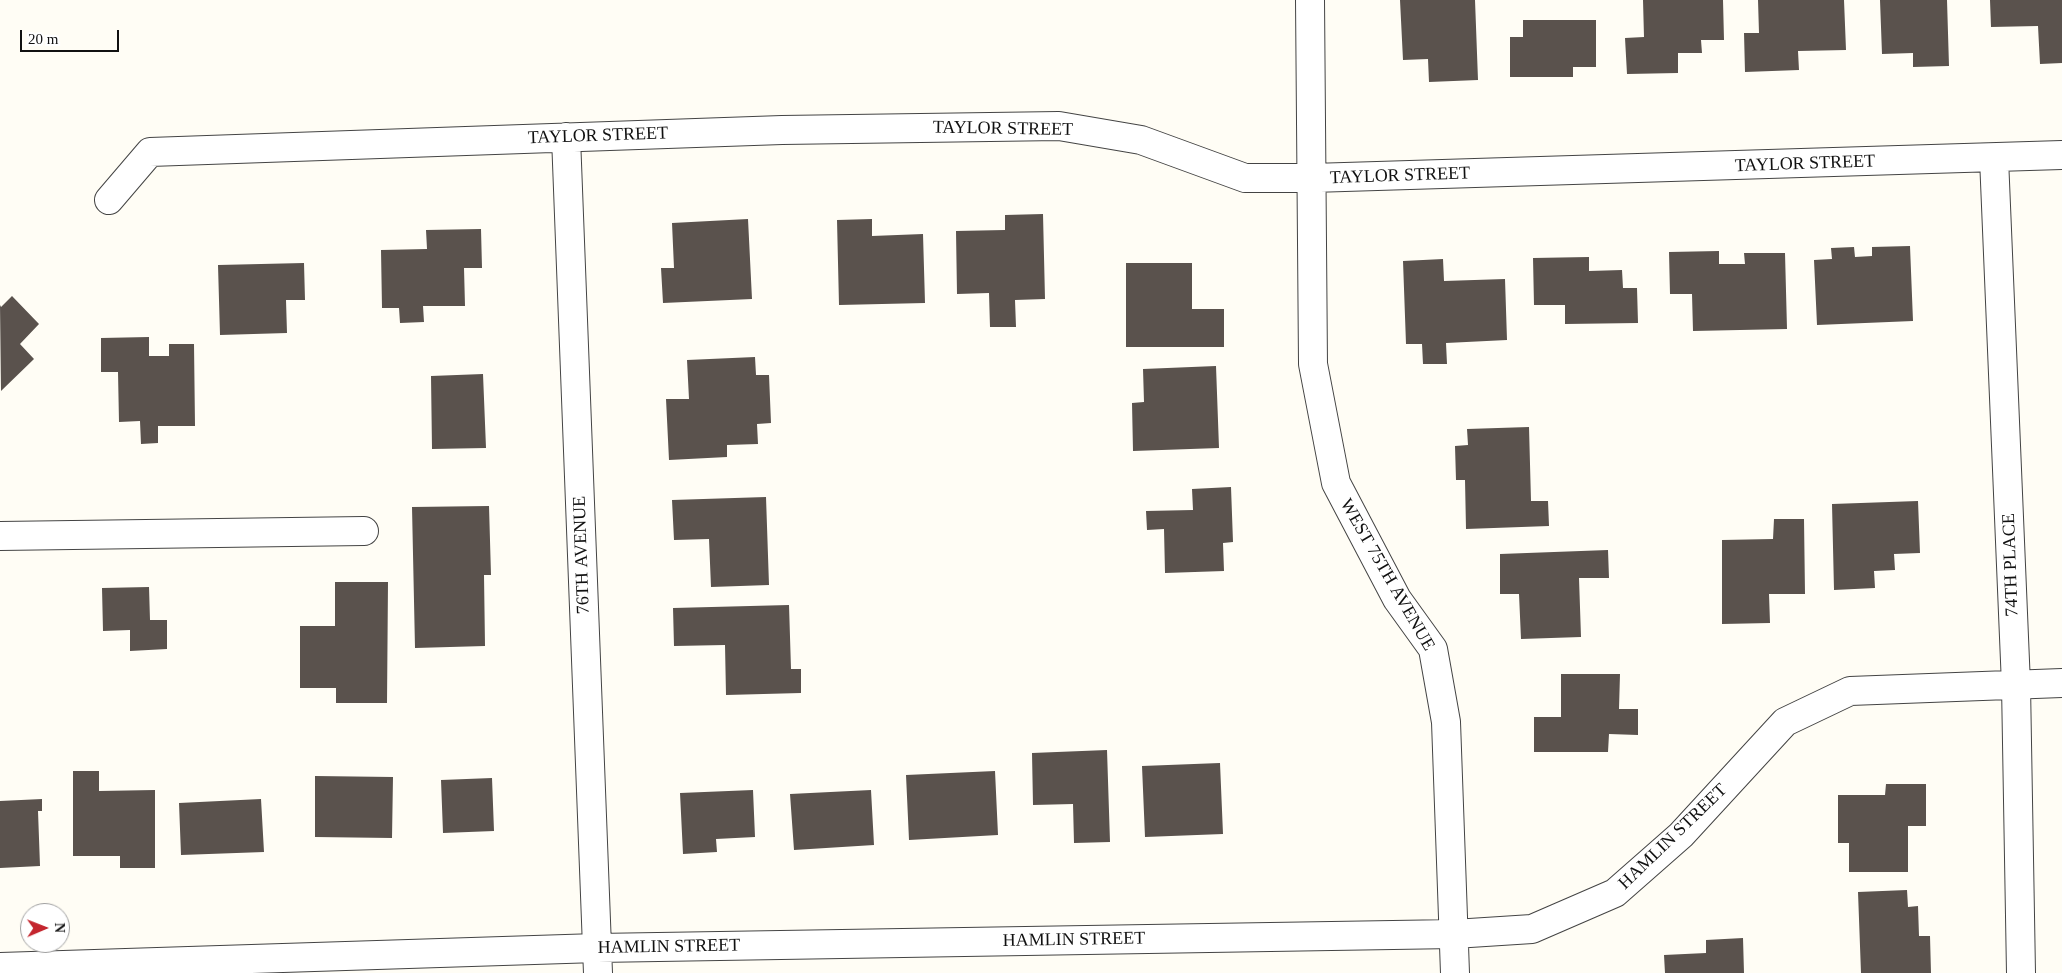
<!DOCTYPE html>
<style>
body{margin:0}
#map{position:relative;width:2062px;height:973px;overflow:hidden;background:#fffdf5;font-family:"Times New Roman",serif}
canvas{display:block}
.north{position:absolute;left:20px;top:903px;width:50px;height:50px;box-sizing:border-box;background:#fff;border:1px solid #a0a0a0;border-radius:50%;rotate:89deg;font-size:14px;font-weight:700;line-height:20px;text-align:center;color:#111}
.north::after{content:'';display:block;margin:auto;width:18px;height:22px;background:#c4262e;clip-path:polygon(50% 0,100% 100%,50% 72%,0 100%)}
.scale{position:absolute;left:20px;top:30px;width:99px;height:22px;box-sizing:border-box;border:2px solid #111;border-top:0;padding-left:6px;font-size:15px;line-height:18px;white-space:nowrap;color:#111;-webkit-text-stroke:4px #fff;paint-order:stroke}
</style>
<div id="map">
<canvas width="2062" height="973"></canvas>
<div class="north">N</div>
<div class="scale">20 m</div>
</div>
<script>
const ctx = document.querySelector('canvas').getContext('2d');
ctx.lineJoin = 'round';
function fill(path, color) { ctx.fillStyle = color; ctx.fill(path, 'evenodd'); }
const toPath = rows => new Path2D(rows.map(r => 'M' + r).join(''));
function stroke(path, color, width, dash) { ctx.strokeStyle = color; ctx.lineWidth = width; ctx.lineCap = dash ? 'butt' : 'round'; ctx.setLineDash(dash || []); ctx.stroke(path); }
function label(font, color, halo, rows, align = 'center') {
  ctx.font = font + ' "Times New Roman",serif'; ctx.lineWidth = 5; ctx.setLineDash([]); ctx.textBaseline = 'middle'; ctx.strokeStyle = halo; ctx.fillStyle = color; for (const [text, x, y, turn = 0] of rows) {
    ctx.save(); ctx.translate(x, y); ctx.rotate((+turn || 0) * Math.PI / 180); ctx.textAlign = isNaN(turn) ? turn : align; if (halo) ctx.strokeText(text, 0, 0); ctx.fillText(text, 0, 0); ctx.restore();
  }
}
fill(toPath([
 [1400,0,1475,0,1478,80,1429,82,1428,59,1403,60],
 [1643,0,1723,0,1724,40,1701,40,1702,53,1678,53,1678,73,1627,74,1625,38,1644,37],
 [1758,0,1844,0,1846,50,1798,51,1799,70,1745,72,1744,33,1759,33],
 [1880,0,1947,0,1949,66,1913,67,1913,53,1882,54],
 [1990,0,2062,0,2062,63,2040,64,2038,26,1991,27],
 [1523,20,1596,20,1596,67,1573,67,1573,77,1510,77,1510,37,1523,37],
 [1043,214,1045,299,1015,300,1016,327,990,327,989,293,957,294,956,231,1005,230,1005,215],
 [748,219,752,299,663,303,661,268,674,268,672,223],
 [872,219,872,236,923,234,925,303,839,305,837,220],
 [481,229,482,268,464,268,465,306,423,306,424,322,400,323,399,308,382,308,381,250,427,249,426,230],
 [1910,246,1913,321,1817,325,1814,260,1832,259,1831,248,1854,247,1855,257,1872,256,1872,247],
 [1719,251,1719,264,1745,264,1744,253,1785,253,1787,329,1693,331,1692,294,1670,294,1669,252],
 [1589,257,1589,271,1622,270,1623,288,1637,288,1638,323,1565,324,1565,305,1534,305,1533,258],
 [1443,259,1444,281,1505,279,1507,340,1446,343,1447,364,1423,364,1422,344,1406,344,1403,261],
 [304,263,305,300,286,300,287,333,220,335,218,265],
 [1126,263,1192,263,1192,309,1224,309,1224,347,1126,347],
 [12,296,39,324,20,344,34,359,1,391,0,305,1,307],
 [149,337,149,356,169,356,169,344,194,344,195,426,158,426,158,443,141,444,140,421,119,422,118,372,101,372,101,338],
 [755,357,756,375,769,375,771,423,757,424,758,444,727,445,727,457,669,460,666,399,689,399,687,360],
 [1216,366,1219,448,1133,451,1132,403,1144,402,1143,369],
 [483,374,486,448,432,449,431,376],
 [1529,427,1531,501,1548,501,1549,526,1466,529,1465,480,1456,480,1455,446,1468,445,1467,429],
 [1231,487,1233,542,1223,543,1224,571,1165,573,1164,529,1147,530,1146,511,1193,510,1192,489],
 [766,497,769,585,711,587,709,539,674,540,672,500],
 [1918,501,1920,553,1894,554,1895,570,1874,571,1875,588,1834,590,1832,504],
 [489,506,491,575,484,575,485,646,415,648,412,507],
 [1774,519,1804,519,1805,594,1769,594,1770,623,1722,624,1722,540,1773,539],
 [1608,550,1609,578,1579,578,1581,637,1521,639,1519,594,1500,594,1500,554],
 [335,582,388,582,387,703,336,703,336,688,300,688,300,626,335,626],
 [149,587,150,620,167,620,167,649,130,651,130,630,103,631,102,588],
 [789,605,791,669,801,669,801,693,726,695,725,645,674,646,673,608],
 [1561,674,1620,674,1619,709,1638,709,1638,735,1609,734,1608,752,1534,752,1534,717,1561,717],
 [1107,750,1110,842,1074,843,1073,804,1033,805,1032,753],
 [1220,763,1223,834,1145,837,1142,766],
 [73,771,99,771,99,791,155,790,155,868,120,868,120,856,73,856],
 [995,771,998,835,909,840,906,775],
 [315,776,393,777,392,838,315,837],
 [492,778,494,831,443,833,441,780],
 [1886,784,1926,784,1926,826,1908,826,1908,872,1849,872,1849,843,1838,843,1838,795,1885,795],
 [753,790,755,837,716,839,717,852,683,854,680,793],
 [871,790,874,845,794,850,790,794],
 [42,799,42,811,38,811,40,866,0,868,0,801],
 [261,799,264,852,181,855,179,803],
 [1907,890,1908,907,1918,906,1919,936,1930,936,1931,973,1861,973,1858,892],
 [1743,938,1744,973,1665,973,1664,955,1706,953,1706,940]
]), '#5a524d');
const minor = toPath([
 [1310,0,1313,364,1336,483,1397,599,1433,649,1446,722,1455,973],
 [566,137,598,973],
 [1994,158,2016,685,2021,973],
 [109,200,150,152,782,130,1059,126,1141,140,1245,178,1312,178,2062,155],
 [0,536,364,531],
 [0,967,597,948,1454,934,1532,929,1615,893,1681,835,1785,722,1850,691,2062,683]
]);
stroke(minor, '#444', 30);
stroke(minor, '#fff', 28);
label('18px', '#111', '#fff', [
 ["TAYLOR STREET",1003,129,1],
 ["TAYLOR STREET",598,136,-2],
 ["TAYLOR STREET",1805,164,-2],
 ["TAYLOR STREET",1400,176,-2],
 ["76TH AVENUE",582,555,-92],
 ["74TH PLACE",2011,565,-92],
 ["WEST 75TH AVENUE",1387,575,60],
 ["HAMLIN STREET",1673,837,-44],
 ["HAMLIN STREET",1074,940,-1],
 ["HAMLIN STREET",669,947,-1]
]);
</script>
